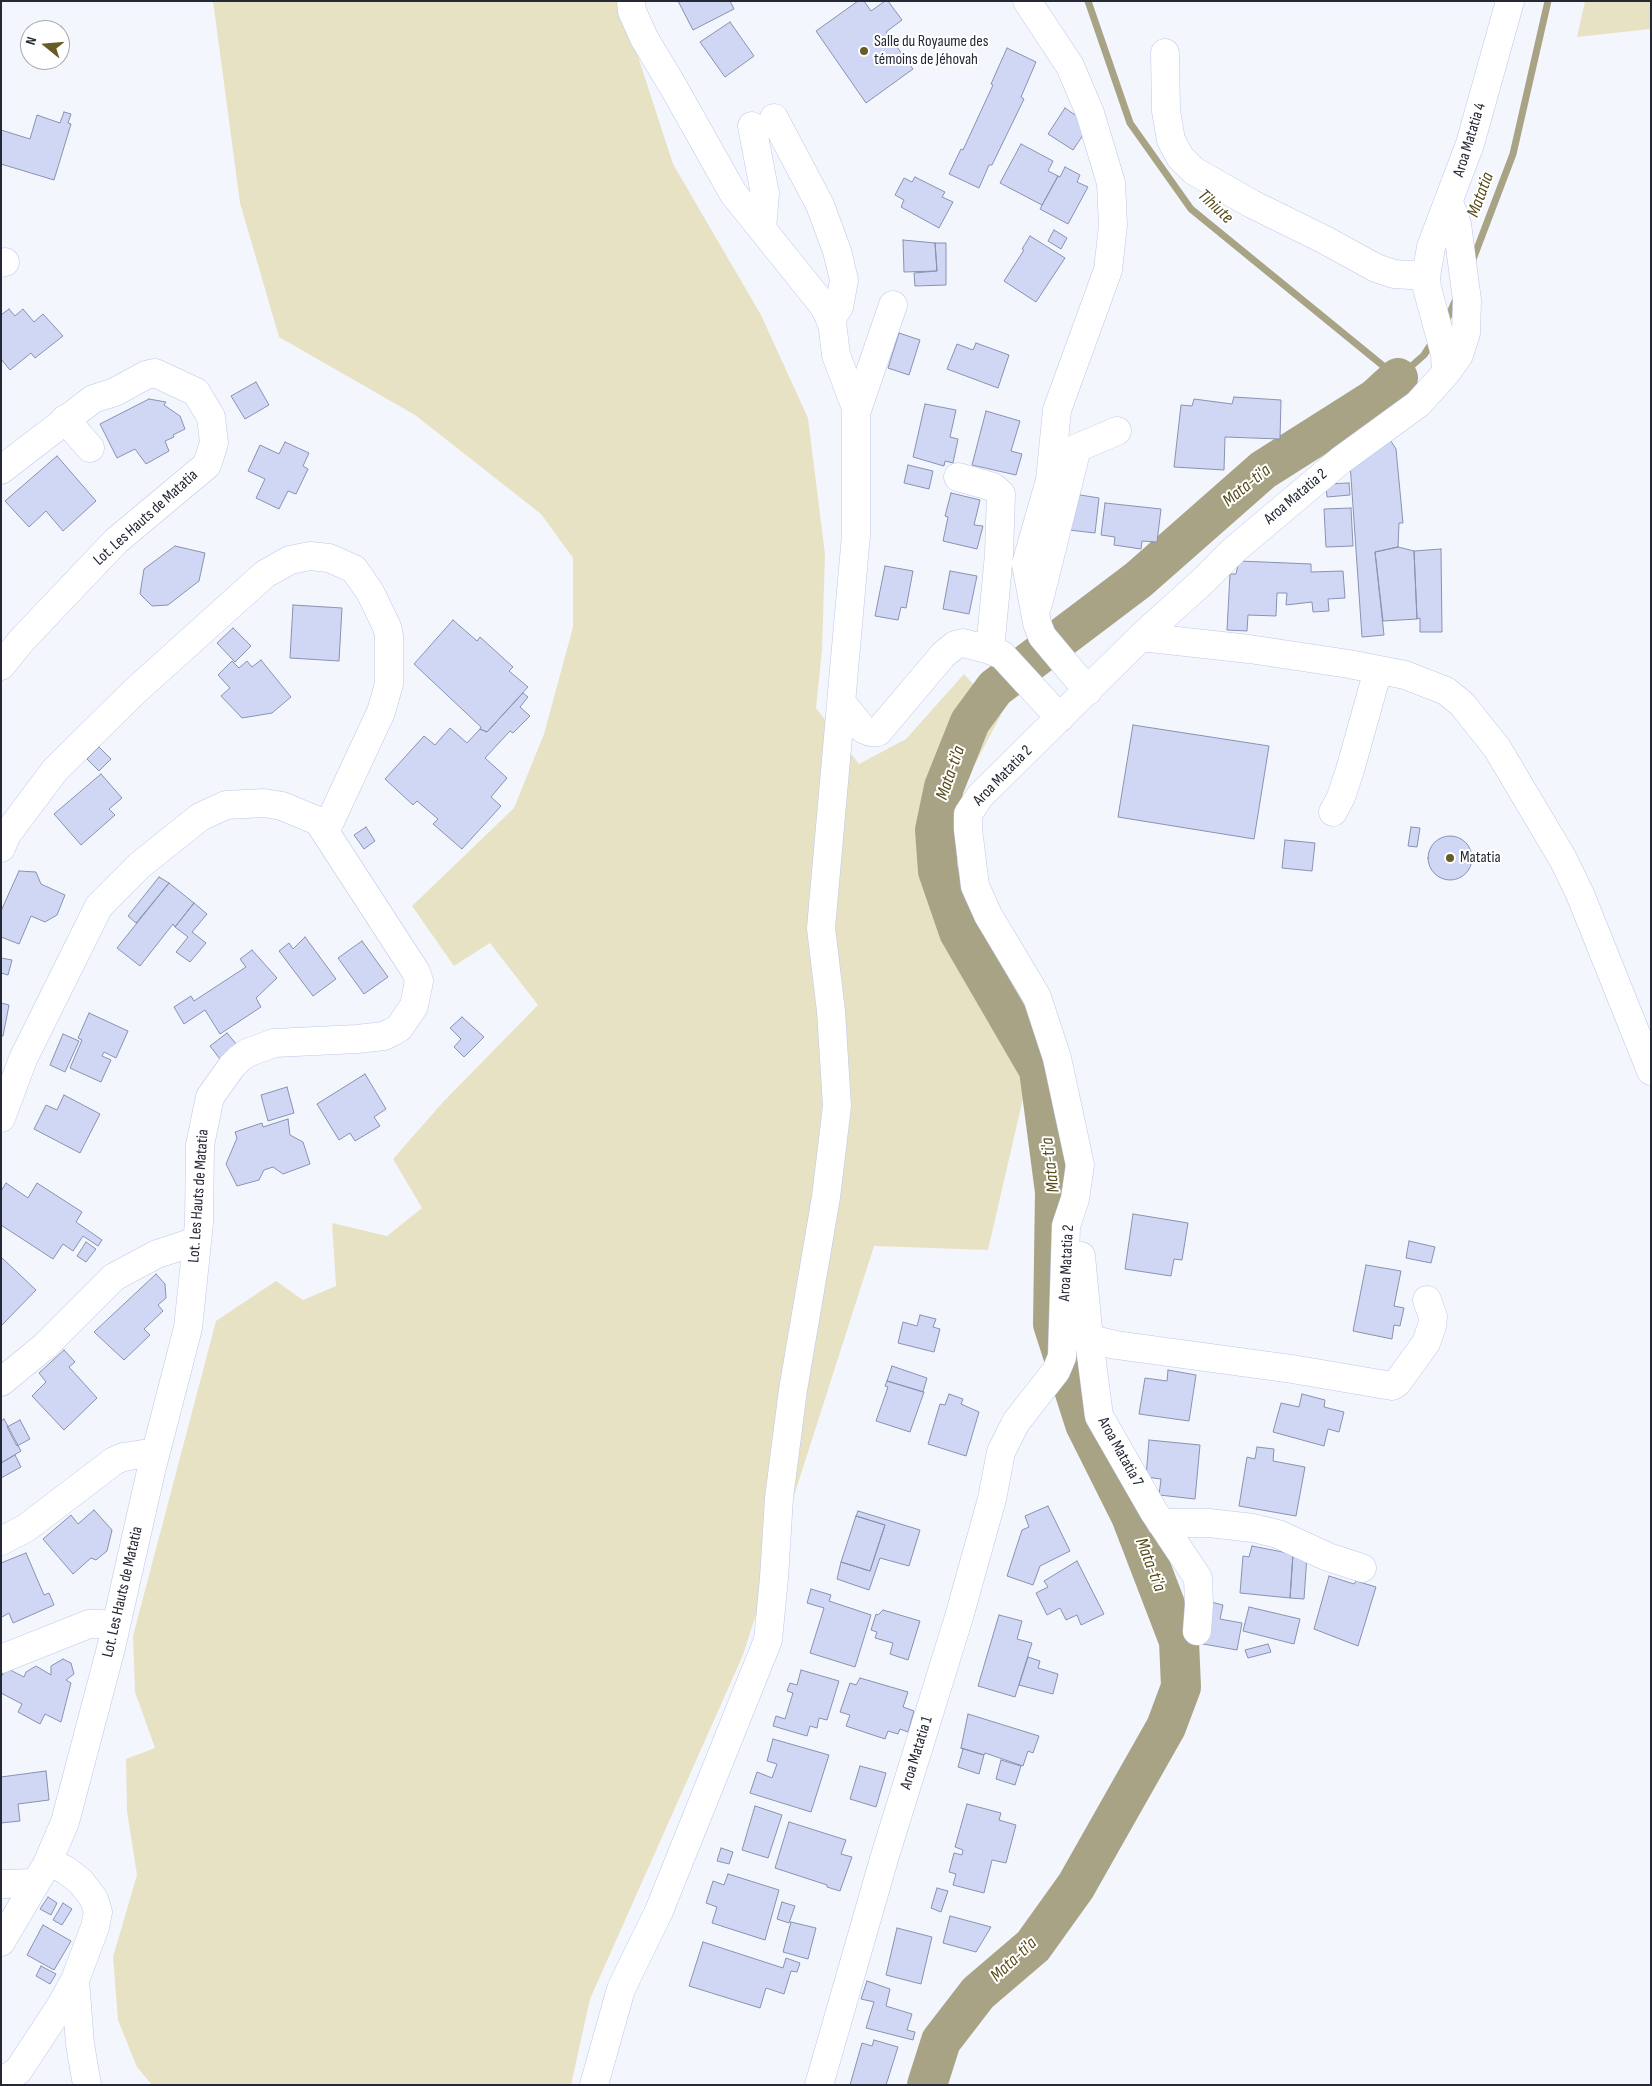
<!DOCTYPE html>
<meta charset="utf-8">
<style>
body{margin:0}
#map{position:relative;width:1652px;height:2086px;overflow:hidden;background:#f4f6fd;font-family:"Sofia Sans Condensed",sans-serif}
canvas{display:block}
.frame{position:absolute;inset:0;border:2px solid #252835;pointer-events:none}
.north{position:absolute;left:20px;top:20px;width:50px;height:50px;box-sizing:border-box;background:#fff;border:1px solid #a8a9ae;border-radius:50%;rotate:287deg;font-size:14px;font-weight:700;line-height:20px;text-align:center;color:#252835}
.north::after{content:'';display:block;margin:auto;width:18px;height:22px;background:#665c28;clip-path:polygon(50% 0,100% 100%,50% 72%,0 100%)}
</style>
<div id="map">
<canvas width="1652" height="2086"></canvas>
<div class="frame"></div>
<div class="north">N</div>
</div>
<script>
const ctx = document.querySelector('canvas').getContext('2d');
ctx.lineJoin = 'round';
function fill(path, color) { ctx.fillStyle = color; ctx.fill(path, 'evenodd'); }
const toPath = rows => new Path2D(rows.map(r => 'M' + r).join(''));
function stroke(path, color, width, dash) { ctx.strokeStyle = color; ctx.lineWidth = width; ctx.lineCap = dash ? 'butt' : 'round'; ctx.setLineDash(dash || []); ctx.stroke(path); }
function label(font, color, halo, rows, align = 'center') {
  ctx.font = font + ' "Sofia Sans Condensed",sans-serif'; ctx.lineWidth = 4; ctx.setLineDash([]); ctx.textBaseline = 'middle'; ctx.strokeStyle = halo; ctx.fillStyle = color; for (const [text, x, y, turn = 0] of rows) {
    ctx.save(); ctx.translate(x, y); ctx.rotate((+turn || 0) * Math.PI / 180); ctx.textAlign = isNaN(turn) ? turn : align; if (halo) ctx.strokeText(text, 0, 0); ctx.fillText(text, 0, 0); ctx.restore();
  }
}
fill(toPath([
 [213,1,620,1,673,164,761,315,808,418,825,554,822,650,816,708,859,764,906,739,964,674,1001,715,950,811,950,839,965,907,1000,965,1036,1042,988,1250,874,1246,743,1655,590,1999,571,2085,152,2085,137,2067,118,2020,113,1957,137,1875,127,1811,126,1759,155,1748,135,1692,133,1636,216,1321,276,1281,303,1300,336,1286,332,1223,387,1236,422,1208,393,1159,444,1101,538,1005,490,943,454,966,412,906,514,808,544,734,573,627,573,558,541,514,415,415,279,337,240,203],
 [1585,1,1651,1,1651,29,1577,37]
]), '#e8e2c5');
stroke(toPath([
 [1088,1,1130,123,1191,209,1398,378,1424,355,1433,341],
 [1472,262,1513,154,1548,1],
 [1445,324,1456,299]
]), '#a9a385', 7);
stroke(toPath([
 [927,2085,941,2041,978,1993,1033,1946,1076,1886,1166,1727,1181,1687,1179,1641,1131,1516,1085,1424,1053,1324,1055,1192,1039,1070,959,932,938,871,935,830,944,787,970,722,995,688,1138,580,1263,470,1375,399,1398,378]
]), '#a9a385', 40);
const building = toPath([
 [678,1,730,1,734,9,693,30,678,1],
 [858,1,864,1,871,11,885,1,888,1,902,20,886,32,913,69,866,103,816,31,858,1],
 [730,22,754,56,725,77,700,42,730,22],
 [1007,48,1036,62,1021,97,1024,99,992,165,989,165,979,188,949,174,961,149,963,150,993,85,991,84,1007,48],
 [1065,108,1078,117,1085,132,1073,150,1048,134,1065,108],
 [64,112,71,114,68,123,71,124,54,180,1,164,1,130,30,139,37,115,60,123,64,112],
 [1021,144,1053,161,1048,171,1058,176,1042,205,1000,183,1021,144],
 [1065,167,1080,175,1077,182,1088,187,1068,224,1040,209,1058,176,1060,177,1065,167],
 [915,177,945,192,942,197,953,202,939,228,901,207,904,200,895,195,904,178,912,182,915,177],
 [1054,230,1067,238,1061,249,1048,241,1054,230],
 [1030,236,1065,258,1036,302,1004,281,1024,250,1022,249,1030,236],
 [903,240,935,243,937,271,904,272,903,240],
 [935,243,946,243,946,285,915,286,914,273,937,271,935,243],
 [9,309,15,316,23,309,34,322,43,314,63,336,35,358,31,353,10,370,1,359,1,315,9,309],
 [899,333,920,340,909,375,888,368,899,333],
 [976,343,1009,355,998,388,947,369,957,344,973,350,976,343],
 [256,382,269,405,245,419,231,396,256,382],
 [1234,397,1281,400,1280,439,1225,437,1224,470,1174,467,1181,405,1192,406,1194,399,1232,404,1234,397],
 [149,399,166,402,164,405,180,416,185,429,173,435,174,437,165,441,169,451,146,464,135,449,117,458,100,424,149,399],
 [925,404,956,410,950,437,958,439,953,463,945,461,944,466,913,457,925,404],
 [986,411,1020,421,1011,451,1022,454,1016,475,972,465,986,411],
 [1389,438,1396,449,1403,523,1399,523,1398,547,1375,552,1384,635,1362,637,1350,463,1389,438],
 [285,442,309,453,303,466,308,469,296,494,288,491,279,509,256,498,265,479,248,471,260,445,279,454,285,442],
 [57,456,96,501,63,531,46,511,29,527,5,501,57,456],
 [908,465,933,471,929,489,904,483,908,465],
 [1349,483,1350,495,1327,497,1326,484,1349,483],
 [951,493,980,500,974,525,983,526,977,549,943,541,948,517,945,516,951,493],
 [1074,494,1099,498,1095,533,1069,530,1074,494],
 [1105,503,1161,509,1157,542,1142,541,1141,549,1114,545,1115,537,1101,535,1105,503],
 [1351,508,1353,546,1326,547,1324,509,1351,508],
 [175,546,205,553,199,581,168,605,152,606,140,594,144,569,175,546],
 [1398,547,1414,551,1417,619,1383,621,1375,552,1398,547],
 [1441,549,1442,632,1420,632,1420,618,1417,619,1414,551,1441,549],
 [1239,561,1311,564,1311,572,1343,571,1345,598,1328,599,1329,611,1313,612,1312,602,1286,605,1287,593,1277,593,1276,616,1248,615,1247,631,1227,630,1230,574,1236,574,1239,561],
 [885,566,913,571,906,608,901,607,898,620,875,616,885,566],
 [950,571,977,576,969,614,943,609,950,571],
 [293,605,342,608,339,661,290,658,293,605],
 [453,620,477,641,480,637,513,667,509,671,528,687,487,732,480,729,481,727,414,664,453,620],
 [233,628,251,646,235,662,217,643,233,628],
 [261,660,291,697,272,713,242,718,221,696,230,688,218,675,232,661,239,668,247,661,252,667,261,660],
 [523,693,528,697,520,707,530,716,513,733,510,731,485,758,507,778,491,797,501,806,462,849,433,824,438,819,417,801,413,805,385,779,424,736,435,745,450,728,467,743,480,729,487,732,523,693],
 [1133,725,1269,746,1254,839,1118,817,1133,725],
 [99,747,111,759,99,771,87,759,99,747],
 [101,774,122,798,109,809,115,815,81,845,54,814,101,774],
 [366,827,375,841,364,849,354,835,366,827],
 [1411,827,1420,828,1417,847,1408,846,1411,827],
 '1428 858a22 22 0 1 1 44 0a22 22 0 1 1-44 0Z',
 [1285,840,1315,843,1312,871,1282,868,1285,840],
 [19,871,36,872,41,884,65,895,57,915,45,922,31,916,19,944,1,937,1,911,19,871],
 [159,877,169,883,136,923,128,916,159,877],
 [169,883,194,903,175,927,173,924,140,966,117,948,169,883],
 [194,903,207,914,192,932,206,943,190,962,176,952,188,937,175,927,194,903],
 [305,937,336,979,313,996,279,951,289,943,293,949,305,937],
 [362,941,388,977,364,994,338,958,362,941],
 [252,950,277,978,256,998,261,1007,220,1034,205,1010,184,1024,174,1007,191,996,194,1001,246,967,240,959,252,950],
 [1,958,12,960,8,975,1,973,1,958],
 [1,1003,9,1005,3,1036,1,1036,1,1003],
 [89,1013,128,1031,116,1058,104,1052,102,1056,111,1060,101,1082,70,1068,82,1040,78,1038,89,1013],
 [462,1017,484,1037,464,1057,454,1047,461,1039,450,1028,462,1017],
 [227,1033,237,1045,220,1059,210,1046,227,1033],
 [63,1034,79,1041,65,1072,50,1065,63,1034],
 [365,1074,386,1109,374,1117,380,1126,355,1141,350,1133,339,1140,317,1104,365,1074],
 [287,1087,294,1113,268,1121,261,1095,287,1087],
 [64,1095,100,1114,80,1153,34,1129,46,1105,57,1110,64,1095],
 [288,1119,290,1135,303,1142,310,1164,283,1174,273,1167,264,1170,259,1180,237,1186,226,1164,237,1138,235,1132,262,1123,263,1127,288,1119],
 [6,1183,28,1198,37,1183,82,1212,76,1222,102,1240,98,1246,83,1236,73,1251,63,1244,53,1259,1,1225,1,1191,6,1183],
 [1133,1214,1188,1223,1182,1260,1174,1259,1171,1276,1125,1269,1133,1214],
 [1409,1241,1435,1247,1431,1263,1406,1258,1409,1241],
 [86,1242,96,1249,86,1262,77,1256,86,1242],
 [1,1257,36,1290,1,1326,1,1257],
 [1366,1265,1401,1271,1394,1306,1404,1308,1400,1326,1394,1325,1392,1339,1353,1331,1366,1265],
 [156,1274,165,1284,166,1298,158,1305,163,1311,144,1329,150,1335,124,1360,94,1332,156,1274],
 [920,1315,936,1319,933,1327,940,1329,934,1352,898,1343,903,1322,917,1326,920,1315],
 [64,1350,75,1362,69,1367,97,1398,64,1430,32,1396,46,1382,39,1373,64,1350],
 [892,1366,927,1378,923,1392,887,1381,892,1366],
 [1168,1370,1196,1375,1189,1421,1139,1414,1145,1378,1167,1381,1168,1370],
 [887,1381,924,1392,910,1432,876,1421,888,1387,885,1386,887,1381],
 [949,1394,963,1399,961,1404,979,1412,966,1456,928,1444,940,1404,945,1405,949,1394],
 [1302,1394,1325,1400,1324,1407,1344,1412,1339,1432,1328,1429,1324,1446,1273,1432,1281,1403,1299,1407,1302,1394],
 [4,1419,21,1451,1,1463,1,1421,4,1419],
 [20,1420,30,1439,17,1446,7,1427,20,1420],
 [1149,1440,1200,1445,1195,1499,1159,1495,1161,1479,1146,1477,1149,1440],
 [1257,1447,1274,1449,1273,1461,1305,1467,1296,1516,1239,1506,1247,1457,1255,1459,1257,1447],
 [15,1455,21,1467,1,1478,1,1463,15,1455],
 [1048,1506,1070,1551,1040,1566,1033,1585,1007,1576,1022,1530,1029,1527,1025,1516,1048,1506],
 [94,1510,112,1530,107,1551,96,1560,91,1558,73,1574,43,1539,71,1515,78,1524,94,1510],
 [858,1511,920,1530,909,1566,880,1558,869,1590,837,1579,841,1562,870,1571,885,1525,856,1516,858,1511],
 [856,1516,885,1525,870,1571,841,1562,856,1516],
 [1252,1546,1293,1554,1290,1598,1240,1593,1243,1556,1249,1557,1252,1546],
 [26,1553,44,1595,49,1593,54,1605,13,1623,9,1613,2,1617,1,1615,1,1563,26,1553],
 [1293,1554,1307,1555,1304,1599,1290,1598,1293,1554],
 [1077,1561,1104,1614,1081,1625,1077,1615,1066,1620,1060,1608,1047,1615,1036,1593,1048,1587,1044,1581,1077,1561],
 [1329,1576,1354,1584,1356,1581,1376,1587,1358,1646,1314,1629,1329,1576],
 [811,1589,831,1595,829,1601,871,1615,855,1667,810,1653,824,1608,807,1603,811,1589],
 [1211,1602,1223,1605,1220,1619,1242,1623,1237,1650,1203,1644,1211,1602],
 [1249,1607,1300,1619,1294,1644,1243,1631,1249,1607],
 [883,1610,920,1621,908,1660,890,1654,893,1643,875,1638,877,1632,871,1630,876,1614,878,1615,883,1610],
 [999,1615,1022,1621,1017,1639,1032,1643,1015,1697,978,1686,999,1615],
 [1268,1644,1271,1652,1248,1658,1245,1650,1268,1644],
 [1028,1657,1040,1661,1038,1668,1058,1674,1053,1694,1019,1685,1028,1657],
 [63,1659,71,1663,74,1674,66,1680,71,1683,61,1722,45,1714,40,1724,18,1712,22,1704,1,1693,1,1677,6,1668,24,1677,26,1672,36,1666,51,1675,51,1666,63,1659],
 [801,1670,839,1681,827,1720,819,1718,817,1728,810,1726,807,1736,773,1726,776,1716,785,1719,793,1693,787,1691,790,1683,797,1685,801,1670],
 [860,1678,908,1692,903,1707,914,1711,908,1732,900,1729,898,1734,888,1731,885,1739,846,1726,850,1715,840,1712,850,1683,856,1685,860,1678],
 [968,1714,1039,1736,1033,1753,1028,1751,1023,1766,985,1753,984,1755,961,1748,968,1714],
 [773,1739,829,1755,811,1812,750,1793,757,1772,772,1778,777,1764,767,1761,773,1739],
 [961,1748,984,1755,979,1774,958,1767,963,1749,961,1748],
 [1001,1760,1021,1766,1015,1785,996,1779,1001,1760],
 [860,1766,886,1773,876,1807,850,1799,860,1766],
 [46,1771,49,1800,18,1804,20,1821,1,1823,1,1777,46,1771],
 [967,1804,1001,1813,999,1820,1016,1825,1006,1863,992,1860,984,1893,953,1885,956,1874,949,1872,954,1853,962,1855,963,1850,955,1847,967,1804],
 [755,1806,782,1815,768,1858,742,1850,755,1806],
 [789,1822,846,1840,841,1854,852,1857,840,1891,827,1887,827,1885,775,1868,789,1822],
 [721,1848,733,1852,729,1864,717,1861,721,1848],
 [728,1874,779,1890,765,1940,712,1923,717,1907,706,1903,713,1881,724,1885,728,1874],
 [937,1888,948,1891,941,1912,931,1908,937,1888],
 [48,1897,57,1903,51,1915,40,1909,48,1897],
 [782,1902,795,1906,789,1923,777,1919,782,1902],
 [63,1903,72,1909,62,1925,53,1920,63,1903],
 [950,1916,991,1927,976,1952,943,1943,950,1916],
 [791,1922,816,1928,808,1959,783,1952,791,1922],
 [43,1925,71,1941,54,1970,27,1955,43,1925],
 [897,1928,932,1937,921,1984,886,1975,897,1928],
 [703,1942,783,1968,786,1958,800,1963,797,1972,791,1971,784,1994,766,1988,760,2008,689,1986,703,1942],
 [41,1966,56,1974,50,1984,36,1976,41,1966],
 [867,1981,890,1989,886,2006,912,2014,907,2030,915,2032,913,2040,866,2028,874,2002,861,1999,867,1981],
 [874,2040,898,2047,886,2085,850,2085,862,2043,872,2046,874,2040]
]);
fill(building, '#cfd7f5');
stroke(building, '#8892b1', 1);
const minor = toPath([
 [1027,1,1070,66,1090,113,1111,183,1113,225,1108,270,1057,410,1050,480,1026,564,1037,623,1042,636,1088,691],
 [1165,53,1166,111,1171,140,1180,157,1194,171,1252,204,1325,240,1376,268,1394,274,1426,276],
 [774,118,820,205,837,251,844,280,839,307,830,320],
 [752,126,765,194,762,229],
 [1,263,5,262],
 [1446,373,1459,355,1466,333,1467,300,1460,247,1457,224,1449,202],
 [856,413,893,305],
 [65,419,90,448],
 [1,470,93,399,115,392,146,375,155,373,196,392,211,417,214,443,207,465,116,541,21,641,1,666],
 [958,477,993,487,1001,494,999,554,990,650],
 [1038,604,1077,448,1117,431],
 [1141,637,1249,649,1349,664,1405,675,1446,691,1462,704,1497,748,1563,859,1580,894,1651,1071],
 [842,703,863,729,870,732,878,732,943,655,955,645,963,643,990,650,1002,655,1060,718],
 [1333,812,1341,797,1350,770,1378,670],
 [1,848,7,834,55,770,134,692,265,574,290,560,310,556,329,558,354,569,370,592,387,627,389,636,389,684,381,712,326,830],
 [1,1118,23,1059,99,906,140,865,200,817,226,805,264,803,282,806,318,821,416,972,419,981,414,1006,399,1028,392,1032,384,1036,357,1039,274,1043,247,1053,239,1059,232,1066,210,1097,200,1145,199,1223,188,1328,151,1471,111,1648,65,1822,47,1864,1,1942],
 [1081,1256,1089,1339,1099,1416,1154,1512,1198,1578,1199,1605,1197,1631],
 [1089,1339,1116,1345,1292,1369,1392,1386,1397,1383,1426,1343,1432,1326,1433,1317,1427,1300],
 [1,1382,45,1346,114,1277,157,1254,197,1241],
 [1016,1422,1056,1371,1062,1357,1066,1226,1075,1199,1080,1165,1057,1058,1037,997,988,915,975,886,968,829,968,814,980,796,1141,637,1202,582,1234,550,1341,460,1418,404,1446,373,1445,354,1427,288,1426,276,1431,247,1470,144,1510,1],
 [1161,1523,1209,1523,1253,1528,1278,1534,1328,1557,1362,1568],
 [1,1541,26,1528,114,1461,123,1457,156,1452],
 [1,1659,89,1624,102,1624,115,1628],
 [1,1884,36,1883],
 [75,1980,80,2044,87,2085],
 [1,2082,18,2071,60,2007,75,1980,95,1927,98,1912,94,1899,81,1882,66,1870,48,1862],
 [594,2085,621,1989,659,1911,768,1640,774,1578,779,1498,793,1390,826,1197,837,1106,831,1011,821,928,856,535,856,408,836,355,832,322,823,305,733,193,674,88,644,38,632,11,631,1]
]);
const major = toPath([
 [819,2085,884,1859,959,1617,992,1499,1001,1452,1016,1422]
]);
stroke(minor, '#bdc7e9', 29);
stroke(major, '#bdc7e9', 29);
stroke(minor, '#fff', 28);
stroke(major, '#fff', 28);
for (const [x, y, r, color] of [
 [864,51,5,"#665c28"],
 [1450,858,5,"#665c28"]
]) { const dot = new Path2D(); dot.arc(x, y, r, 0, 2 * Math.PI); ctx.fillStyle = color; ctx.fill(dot); stroke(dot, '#fff', 2); }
label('16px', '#252835', '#fff', [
 ["Salle du Royaume des",874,42],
 ["témoins de Jéhovah",874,60],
 ["Matatia",1460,858]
], 'left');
label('16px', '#252835', '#fff', [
 ["Aroa Matatia 4",1470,140,-73],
 ["Aroa Matatia 2",1296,497,-40],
 ["Lot. Les Hauts de Matatia",146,518,-42],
 ["Aroa Matatia 2",1003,776,-46],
 ["Lot. Les Hauts de Matatia",199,1196,-86],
 ["Aroa Matatia 2",1067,1263,-87],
 ["Aroa Matatia 7",1120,1452,61],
 ["Lot. Les Hauts de Matatia",123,1592,-77],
 ["Aroa Matatia 1",917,1753,-73]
]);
label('italic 18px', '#564c18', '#fff', [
 ["Matatia",1481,195,-70],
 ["Tihiute",1215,207,43],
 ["Mata-ti'a",1247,486,-39],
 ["Mata-ti'a",951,773,-71],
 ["Mata-ti'a",1051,1165,-97],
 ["Mata-ti'a",1150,1565,69],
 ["Mata-ti'a",1014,1960,-43]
]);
</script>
